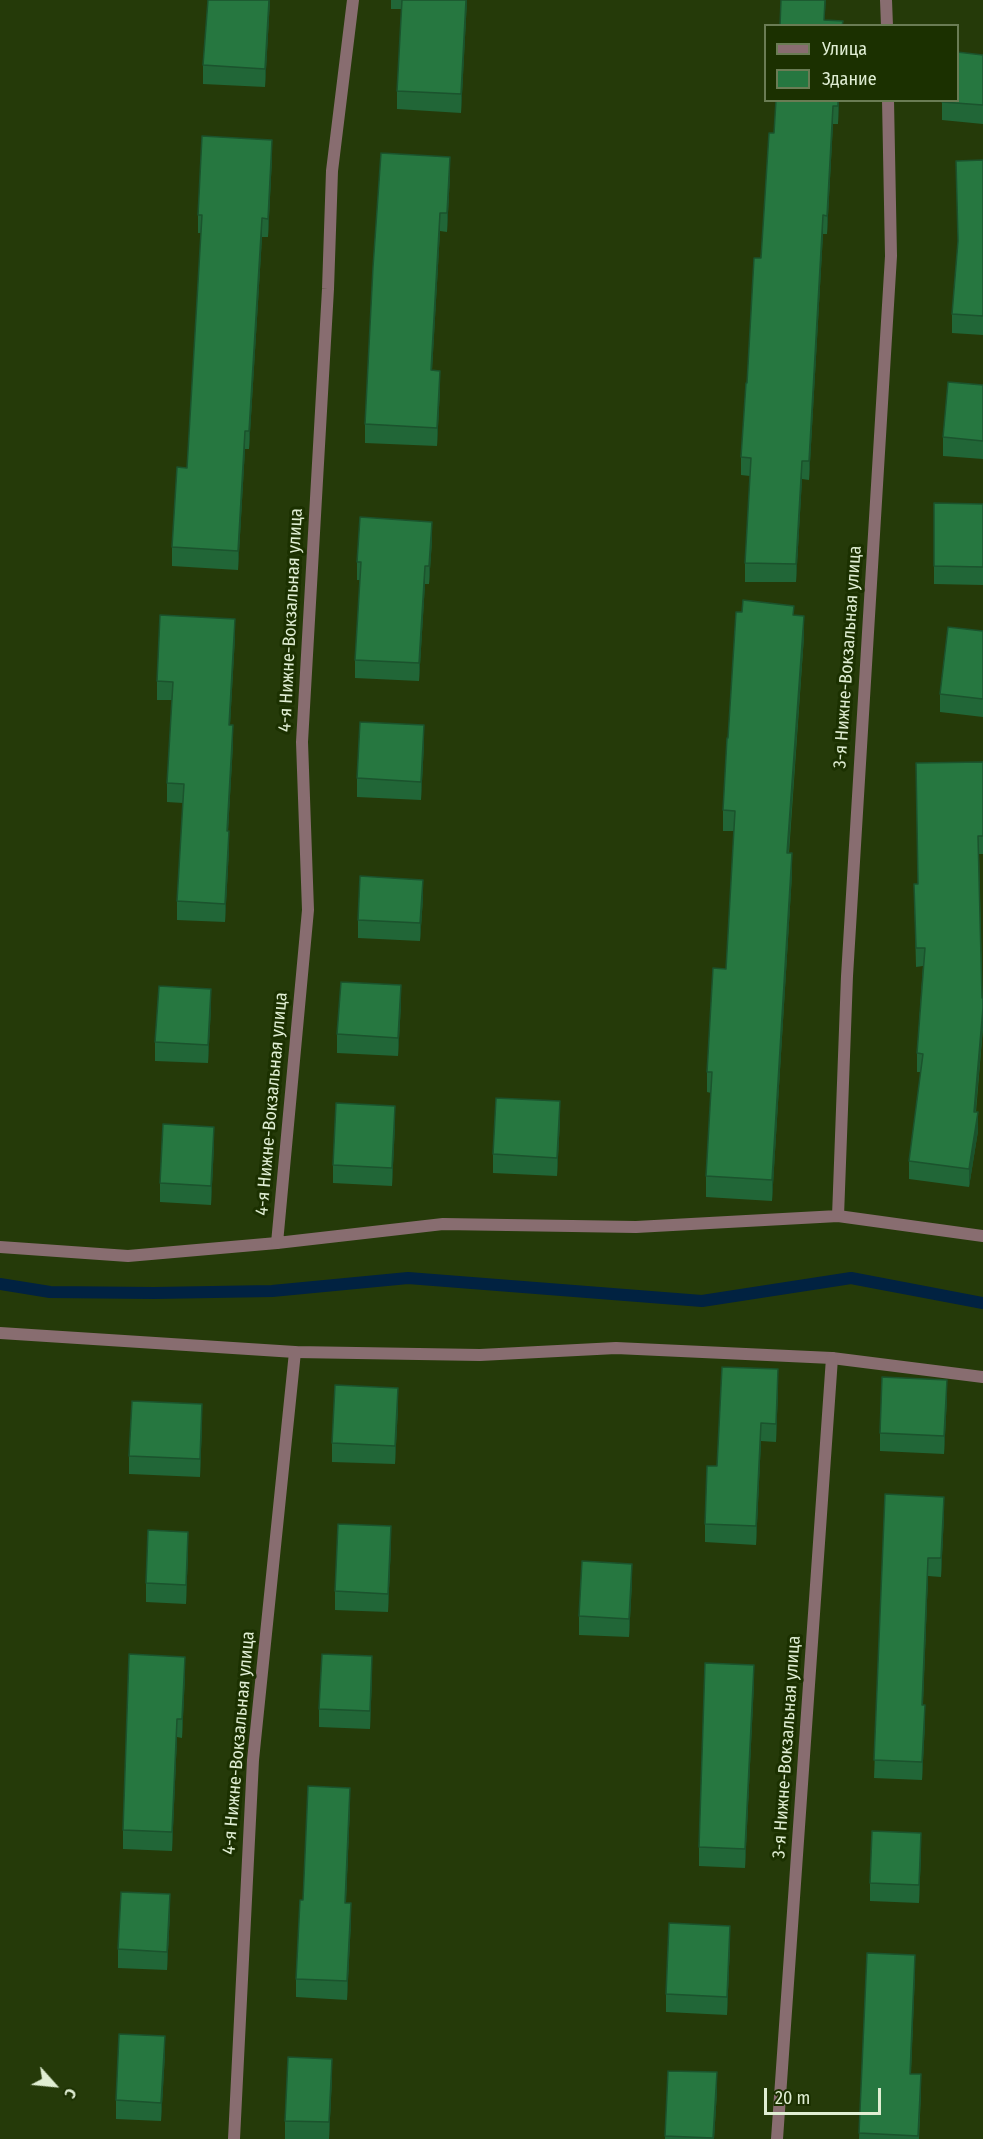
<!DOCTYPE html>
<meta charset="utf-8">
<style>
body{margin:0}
#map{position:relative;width:983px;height:2139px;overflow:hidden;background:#253a09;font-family:"Fira Sans Condensed",sans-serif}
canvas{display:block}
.legend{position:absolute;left:764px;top:24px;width:195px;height:78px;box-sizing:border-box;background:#1b3000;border:2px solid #6a7c54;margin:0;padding:8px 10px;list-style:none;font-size:18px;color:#e0eed3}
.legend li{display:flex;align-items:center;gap:12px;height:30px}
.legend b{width:30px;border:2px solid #6a7c54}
.north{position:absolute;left:24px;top:2055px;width:60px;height:60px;-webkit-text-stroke:4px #1b3000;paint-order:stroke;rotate:117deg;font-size:16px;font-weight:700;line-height:24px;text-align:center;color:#e0eed3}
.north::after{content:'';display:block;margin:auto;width:21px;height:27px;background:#e0eed3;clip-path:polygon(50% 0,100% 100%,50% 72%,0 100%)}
.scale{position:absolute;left:764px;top:2088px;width:117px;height:27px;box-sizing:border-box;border:3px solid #e0eed3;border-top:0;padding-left:8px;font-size:18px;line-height:21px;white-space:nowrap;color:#e0eed3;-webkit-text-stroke:4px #1b3000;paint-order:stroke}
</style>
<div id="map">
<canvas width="983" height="2139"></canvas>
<ul class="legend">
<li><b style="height:8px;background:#886d70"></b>Улица</li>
<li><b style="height:16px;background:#267740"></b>Здание</li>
</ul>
<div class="north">С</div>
<div class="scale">20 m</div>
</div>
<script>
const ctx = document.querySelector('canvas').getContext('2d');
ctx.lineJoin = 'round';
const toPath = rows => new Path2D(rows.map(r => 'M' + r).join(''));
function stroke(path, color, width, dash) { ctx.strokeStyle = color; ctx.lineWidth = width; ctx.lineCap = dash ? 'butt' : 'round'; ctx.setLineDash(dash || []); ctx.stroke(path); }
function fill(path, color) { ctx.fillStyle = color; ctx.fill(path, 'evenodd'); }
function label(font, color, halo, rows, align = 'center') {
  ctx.font = font + ' "Fira Sans Condensed",sans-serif'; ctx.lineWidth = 6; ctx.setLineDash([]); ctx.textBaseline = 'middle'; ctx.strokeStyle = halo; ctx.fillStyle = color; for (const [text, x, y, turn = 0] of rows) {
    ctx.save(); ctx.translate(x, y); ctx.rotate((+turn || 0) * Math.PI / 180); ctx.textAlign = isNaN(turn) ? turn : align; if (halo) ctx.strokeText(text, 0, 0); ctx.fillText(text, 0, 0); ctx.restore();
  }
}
stroke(toPath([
 [0,1284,50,1292,154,1293,272,1291,408,1278,702,1301,851,1278,983,1303]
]), '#012241', 12);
stroke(toPath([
 [0,1247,128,1256,277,1243],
 [0,1333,295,1352,480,1355,616,1348,832,1358,983,1377]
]), '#886d70', 12);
stroke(toPath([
 [353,0,332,171,328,289,302,742,308,910,277,1243,443,1224,636,1227,838,1216,983,1236],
 [886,0,887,26],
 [838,1216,847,976,891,256,888,100],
 [234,2139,253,1760,295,1352],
 [777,2139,832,1358]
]), '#886d70', 12);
fill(toPath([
 [270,0,265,87,203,84,203,65],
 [391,0,467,0,461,113,397,109,397,91,402,9,391,9],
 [983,55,983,124,942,120,942,100],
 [839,100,838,124,833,124,827,234,823,234,809,480,802,479,796,582,745,582,745,563,750,476,741,475,741,457,747,383,774,133],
 [272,158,268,237,262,237,249,449,245,449,238,570,172,566,172,547,187,468,201,233,198,233,198,215],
 [983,160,983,335,952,333,952,314],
 [450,175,447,232,440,231,432,370,440,389,437,446,365,443,365,424],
 [983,385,983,459,943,456,943,437],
 [934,503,983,504,983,585,934,584],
 [432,540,429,584,425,584,419,681,355,678,355,660,360,580,357,580,357,562],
 [794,615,804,636,789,853,792,874,772,1201,706,1197,706,1176,711,1093,707,1092,707,1072,726,969,734,831,723,831,723,810,728,738],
 [983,631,983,717,940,712,940,694],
 [235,637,230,725,233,744,228,831,229,849,225,922,177,920,177,901,183,803,167,802,167,783,172,700,157,700,157,681],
 [424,744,421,800,357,797,357,778],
 [983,762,983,854,979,854,983,1027,976,1112,978,1131,969,1187,909,1179,909,1161,921,1072,917,1072,917,1053,923,966,916,967,914,884,918,884],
 [423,898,420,941,358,938,358,920],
 [401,1004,398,1056,337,1053,337,1034],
 [211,1008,208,1063,155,1061,155,1042],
 [560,1120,557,1176,493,1173,493,1154],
 [395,1125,392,1186,333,1183,333,1165],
 [214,1145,211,1205,160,1202,160,1183],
 [778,1388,776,1442,761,1441,756,1545,705,1542,705,1524],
 [947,1398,944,1454,880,1451,880,1433],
 [398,1407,395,1464,332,1462,332,1443],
 [202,1422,200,1477,129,1474,129,1456],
 [885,1494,944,1515,941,1577,928,1576,923,1705,925,1723,922,1780,874,1778],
 [391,1544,388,1612,335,1610,335,1591],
 [188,1550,186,1604,146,1602,146,1583],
 [632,1582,629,1637,579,1635,579,1616],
 [185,1675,182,1738,177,1737,172,1851,123,1849,123,1830],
 [372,1675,370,1729,319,1727,319,1709],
 [754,1683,745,1868,699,1866,699,1847],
 [350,1806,346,1903,351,1921,347,2000,296,1997,296,1979,303,1900],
 [921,1852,919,1903,870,1901,870,1883],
 [170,1913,167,1970,118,1968,118,1949],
 [730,1944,727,2015,666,2012,666,1994],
 [867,1953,915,1973,911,2074,921,2093,919,2139,859,2139],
 [165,2054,161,2121,116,2119,116,2100],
 [668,2071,717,2091,714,2139,665,2139],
 [332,2078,329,2139,285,2139,285,2121]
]), '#216637');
fill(toPath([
 [269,0,270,0,265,87,265,69],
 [466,0,467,0,461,113,461,94],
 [825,0,826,0,824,26],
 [838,100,839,100,838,124],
 [833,106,833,124,827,234,827,216],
 [272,140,272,158,268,237,268,219],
 [450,157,450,175,447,232,447,213],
 [440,213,440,231,431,389,431,370],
 [823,215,823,234,809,480,809,461],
 [262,218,262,237,249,449,249,431],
 [440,371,440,389,437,446,437,428],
 [245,431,245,449,238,570,238,551],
 [802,461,802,479,796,582,796,564],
 [432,522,432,540,429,584,429,566],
 [425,566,425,584,419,681,419,663],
 [804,616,804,636,787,874,787,853],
 [235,619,235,637,229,743,229,725],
 [233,725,233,744,227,849,227,831],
 [424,725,424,744,421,800,421,782],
 [229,831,229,849,225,922,225,904],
 [792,853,792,874,772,1201,772,1180],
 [423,880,423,898,420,941,420,923],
 [401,985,401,1004,398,1056,398,1038],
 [211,989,211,1008,208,1063,208,1045],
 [983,1008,983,1027,974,1130,974,1112],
 [560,1101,560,1120,557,1176,557,1158],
 [395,1106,395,1125,392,1186,392,1168],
 [978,1112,978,1131,969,1187,969,1169],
 [214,1127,214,1145,211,1205,211,1186],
 [778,1369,778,1388,776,1442,776,1424],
 [947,1380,947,1398,944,1454,944,1436],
 [398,1388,398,1407,395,1464,395,1446],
 [202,1404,202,1422,200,1477,200,1459],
 [761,1423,761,1441,756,1545,756,1526],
 [944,1497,944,1515,941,1577,941,1558],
 [391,1526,391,1544,388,1612,388,1594],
 [188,1532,188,1550,186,1604,186,1585],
 [928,1558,928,1576,922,1723,922,1705],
 [632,1564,632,1582,629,1637,629,1619],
 [372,1656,372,1675,370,1729,370,1711],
 [185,1657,185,1675,182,1738,182,1719],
 [754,1665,754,1683,745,1868,745,1849],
 [925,1705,925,1723,922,1780,922,1762],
 [177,1719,177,1737,172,1851,172,1832],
 [350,1788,350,1806,345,1921,345,1903],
 [921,1833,921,1852,919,1903,919,1885],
 [170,1894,170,1913,167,1970,167,1952],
 [351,1903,351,1921,347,2000,347,1981],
 [730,1926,730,1944,727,2015,727,1997],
 [915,1955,915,1973,910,2092,910,2074],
 [165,2036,165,2054,161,2121,161,2103],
 [332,2059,332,2078,329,2139,329,2122],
 [717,2072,717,2091,714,2139,713,2139],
 [921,2074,921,2093,918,2139,918,2136]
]), '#1b532d');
const building = toPath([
 [208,0,269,0,265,69,203,65,208,0],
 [402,0,466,0,461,94,397,91,402,0],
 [781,0,825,0,824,20,843,21,842,26,780,26,781,0],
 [957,52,983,55,983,105,942,102,942,100,957,100,957,52],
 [776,100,838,100,838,106,833,106,827,216,823,215,809,461,802,461,796,564,745,563,751,458,741,457,746,383,747,383,754,258,761,258,769,133,774,133,776,100],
 [202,136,272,140,268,219,262,218,249,431,245,431,238,551,172,547,177,467,187,468,202,215,198,215,202,136],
 [381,153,450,157,447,213,440,213,431,370,440,371,437,428,365,424,373,267,381,153],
 [983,160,983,316,952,314,958,241,956,161,983,160],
 [948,382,983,385,983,441,943,437,948,382],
 [934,503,983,504,983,567,934,566,934,503],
 [360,517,432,522,429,566,425,566,419,663,355,660,361,562,357,562,360,517],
 [743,600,794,606,793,615,804,616,787,853,792,853,772,1180,706,1176,712,1072,707,1072,713,968,726,969,735,811,723,810,727,738,728,738,736,612,742,612,743,600],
 [160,615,235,619,229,725,233,725,227,831,229,831,225,904,177,901,184,784,167,783,173,682,157,681,160,615],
 [948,627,983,631,983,699,940,694,948,627],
 [360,722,424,725,421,782,357,778,360,722],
 [983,762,983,836,978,836,982,998,983,998,983,1008,974,1112,978,1112,969,1169,909,1161,923,1054,917,1053,925,948,916,948,914,884,918,884,916,763,983,762],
 [360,876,423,880,420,923,358,920,360,876],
 [341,982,401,985,398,1038,337,1034,341,982],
 [159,986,211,989,208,1045,155,1042,159,986],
 [496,1098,560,1101,557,1158,493,1154,496,1098],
 [336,1103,395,1106,392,1168,333,1165,336,1103],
 [163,1124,214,1127,211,1186,160,1183,163,1124],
 [722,1367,778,1369,776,1424,761,1423,756,1526,705,1524,707,1466,717,1466,722,1367],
 [882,1377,947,1380,944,1436,880,1433,882,1377],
 [335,1385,398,1388,395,1446,332,1443,335,1385],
 [132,1401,202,1404,200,1459,129,1456,132,1401],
 [885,1494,944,1497,941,1558,928,1558,922,1705,925,1705,922,1762,874,1760,885,1494],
 [338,1524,391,1526,388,1594,335,1591,338,1524],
 [148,1530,188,1532,186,1585,146,1583,148,1530],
 [582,1561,632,1564,629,1619,579,1616,582,1561],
 [129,1654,185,1657,182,1719,177,1719,172,1832,123,1830,129,1654],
 [322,1654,372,1656,370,1711,319,1709,322,1654],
 [705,1663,754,1665,745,1849,699,1847,705,1663],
 [308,1786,350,1788,345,1903,351,1903,347,1981,296,1979,300,1900,303,1900,308,1786],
 [872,1831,921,1833,919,1885,870,1883,872,1831],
 [121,1892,170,1894,167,1952,118,1949,121,1892],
 [669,1923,730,1926,727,1997,666,1994,669,1923],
 [867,1953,915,1955,910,2074,921,2074,918,2136,859,2133,867,1953],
 [119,2034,165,2036,161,2103,116,2100,119,2034],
 [288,2057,332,2059,329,2122,285,2121,288,2057],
 [668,2071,717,2072,713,2138,665,2136,668,2071]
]);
fill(building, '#267740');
stroke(building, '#1b532d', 1.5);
label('18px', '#e0eed3', '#1b3000', [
 ["4-я Нижне-Вокзальная улица",291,620,-87],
 ["3-я Нижне-Вокзальная улица",848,657,-86],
 ["4-я Нижне-Вокзальная улица",272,1104,-85],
 ["4-я Нижне-Вокзальная улица",239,1743,-85],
 ["3-я Нижне-Вокзальная улица",787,1747,-86]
]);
</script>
